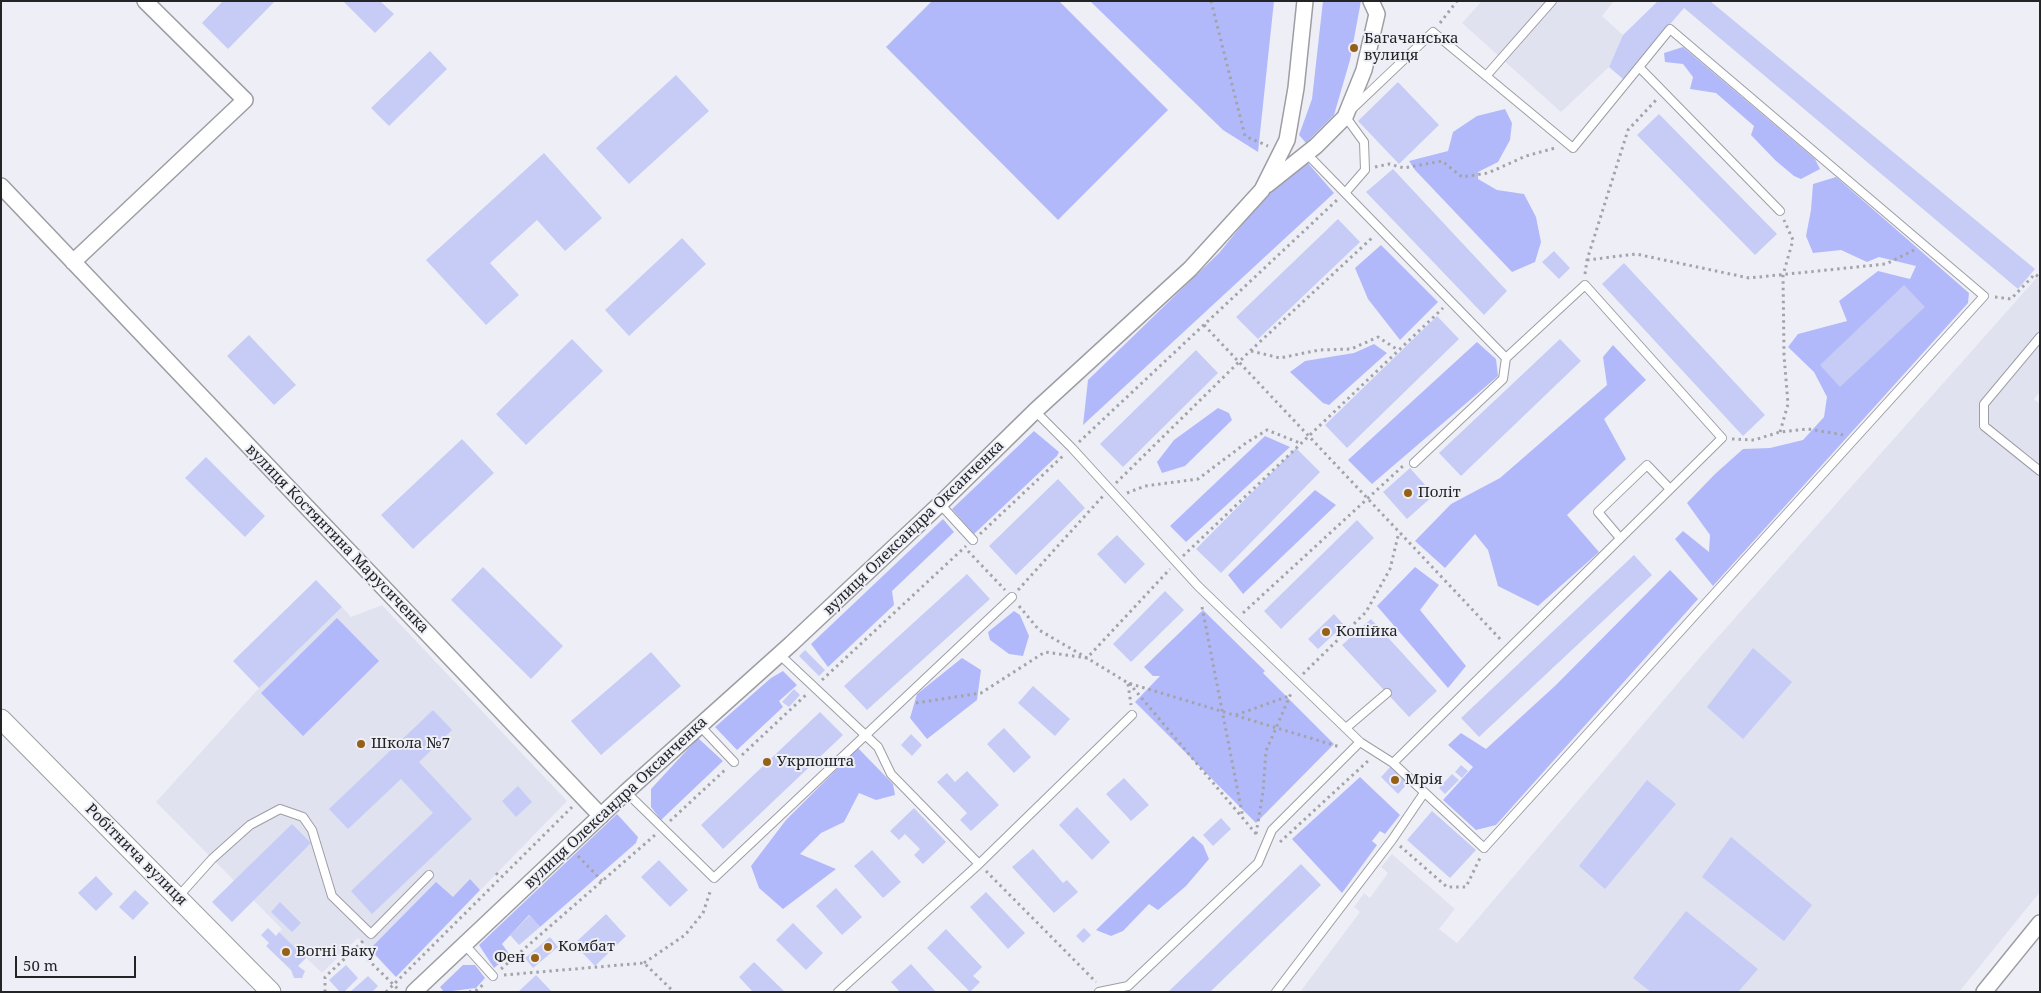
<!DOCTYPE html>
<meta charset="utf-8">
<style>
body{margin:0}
#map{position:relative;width:2041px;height:993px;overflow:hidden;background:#eeeff6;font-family:"Noto Serif",serif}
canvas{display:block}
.frame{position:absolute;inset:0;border:2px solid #232426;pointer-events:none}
.scale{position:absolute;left:15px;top:956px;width:121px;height:22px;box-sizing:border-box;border:2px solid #232426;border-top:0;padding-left:6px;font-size:15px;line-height:18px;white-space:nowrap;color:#232426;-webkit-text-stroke:4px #eeeff6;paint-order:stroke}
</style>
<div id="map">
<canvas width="2041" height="993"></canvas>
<div class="frame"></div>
<div class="scale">50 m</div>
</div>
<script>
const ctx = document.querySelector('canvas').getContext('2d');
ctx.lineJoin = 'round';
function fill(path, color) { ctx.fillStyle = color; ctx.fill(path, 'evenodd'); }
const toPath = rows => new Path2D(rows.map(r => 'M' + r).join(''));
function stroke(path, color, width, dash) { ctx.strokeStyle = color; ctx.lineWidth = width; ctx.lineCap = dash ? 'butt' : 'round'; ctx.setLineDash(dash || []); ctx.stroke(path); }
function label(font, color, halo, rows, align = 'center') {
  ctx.font = font + ' "Noto Serif",serif'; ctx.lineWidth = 4; ctx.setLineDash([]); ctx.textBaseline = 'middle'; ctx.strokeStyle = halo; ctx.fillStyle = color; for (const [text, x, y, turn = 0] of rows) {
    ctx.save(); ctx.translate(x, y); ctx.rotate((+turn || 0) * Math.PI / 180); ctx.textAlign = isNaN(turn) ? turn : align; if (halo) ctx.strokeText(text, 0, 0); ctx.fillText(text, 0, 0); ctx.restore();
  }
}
fill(toPath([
 [1482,1,1614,1,1602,16,1623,35,1609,67,1561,112,1462,23],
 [2040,274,2040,392,2034,399,2040,404,2040,892,1959,992,1300,992,1360,912,1354,907,1364,893,1370,898,1388,873,1381,867,1392,854,1455,909,1439,929,1457,943,1702,655],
 [382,605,567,801,396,977,358,938,322,973,279,932,282,929,156,802,259,688,342,607,351,617]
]), '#e0e2f0');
fill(toPath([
 [932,1,1059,1,1168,110,1058,220,886,47],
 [1090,1,1274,1,1258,152,1223,130],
 [1323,1,1361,1,1350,60,1334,115,1306,143,1299,135,1312,99],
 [1683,47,1815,159,1820,169,1801,179,1794,176,1775,160,1751,135,1754,126,1716,93,1690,89,1693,77,1683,64,1665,62,1664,53],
 [1505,109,1512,123,1510,140,1498,162,1478,172,1478,179,1497,190,1524,194,1536,217,1541,242,1535,262,1512,272,1415,170,1409,161,1448,151,1453,132,1477,116],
 [1307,162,1334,193,1083,425,1088,380,1219,253,1273,187],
 [1836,177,1969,293,1968,303,1713,586,1675,539,1683,531,1709,552,1710,535,1687,503,1715,474,1743,449,1770,448,1803,440,1824,417,1827,397,1814,372,1788,347,1798,334,1847,321,1839,301,1878,271,1910,279,1916,266,1879,257,1867,262,1841,250,1813,253,1806,236,1811,210,1813,184],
 [1381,245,1438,302,1400,340,1368,299,1355,268],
 [1477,342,1496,359,1498,376,1372,484,1348,460],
 [1374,344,1387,353,1329,405,1323,403,1290,372,1305,361,1354,353],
 [1613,345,1646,380,1604,419,1626,459,1567,515,1599,552,1538,606,1498,586,1488,550,1475,534,1445,568,1415,541,1451,504,1500,478,1607,385,1603,357],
 [1218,408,1229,413,1232,420,1185,466,1162,473,1157,462,1174,440],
 [1034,431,1059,452,1057,456,974,534,952,509],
 [1265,436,1290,447,1186,542,1170,526],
 [1315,490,1336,505,1243,594,1228,575],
 [943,519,954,532,892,591,894,605,828,667,811,644],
 [1415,567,1439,585,1420,610,1466,666,1448,688,1377,606],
 [1670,570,1698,599,1496,825,1476,830,1443,800,1473,767,1448,745,1461,733,1486,749,1556,685],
 [1203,610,1265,671,1263,673,1334,744,1256,823,1135,702,1160,676,1153,676,1144,667],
 [1014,611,1020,615,1029,636,1023,656,1009,654,990,640,988,632],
 [337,618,379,661,303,736,261,693],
 [962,658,981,670,977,700,927,739,910,718,917,694],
 [783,671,797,685,779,701,783,707,737,750,715,727,771,678],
 [698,738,723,761,661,820,651,807,651,789],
 [858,748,893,784,895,795,876,800,859,793,844,822,821,833,800,854,836,869,783,909,759,888,751,866,786,820],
 [1360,777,1400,815,1385,834,1380,831,1372,841,1377,845,1342,893,1292,839],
 [617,814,638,837,636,843,540,927,529,915,502,944,510,955,494,968,479,945],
 [1193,836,1203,845,1209,859,1186,886,1158,910,1149,904,1123,931,1111,936,1096,930],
 [470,879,480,890,396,977,370,949,436,882,453,897],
 [463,965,475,965,485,978,476,988,444,992,440,987]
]), '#b2b9fa');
fill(toPath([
 [223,1,275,1,228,49,202,23],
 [343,1,380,1,394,14,375,33],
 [1658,1,1710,1,2035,269,2018,289,1684,8,1623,79,1609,67,1623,35],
 [430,51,447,69,389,126,371,108],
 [676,75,709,111,629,184,596,148],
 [1398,82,1439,125,1399,164,1358,121],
 [1659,114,1777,234,1755,255,1637,135],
 [544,153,602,218,565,251,537,220,490,263,519,295,486,325,426,260],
 [1393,169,1507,291,1484,315,1366,192],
 [1338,219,1360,242,1258,339,1236,317],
 [682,238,706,264,629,336,605,310],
 [1554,251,1570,268,1559,279,1542,262],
 [1624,263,1765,415,1743,436,1602,284],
 [1904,285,1925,307,1840,387,1820,365],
 [1437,316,1459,339,1347,448,1325,425],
 [249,335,296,385,274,405,227,356],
 [572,339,603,371,526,445,496,414],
 [1560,339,1581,361,1461,476,1439,453],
 [1196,350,1218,373,1123,467,1100,444],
 [462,439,494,473,413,549,381,515],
 [1296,448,1320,472,1221,573,1196,549],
 [206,457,265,516,245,537,185,478],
 [1410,468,1434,495,1407,519,1383,492],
 [1058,479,1085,508,1016,575,989,546],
 [1357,520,1374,538,1281,629,1264,611],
 [1117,535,1145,564,1125,584,1097,554],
 [1634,555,1652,575,1479,737,1461,718],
 [483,567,563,646,531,679,451,600],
 [967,574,990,599,867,710,844,686],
 [316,580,342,607,259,688,233,661],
 [1165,591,1184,610,1131,662,1113,644],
 [1334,614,1344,625,1318,649,1308,639],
 [1371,619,1437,691,1409,717,1342,645],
 [1753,648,1792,682,1743,739,1707,707],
 [805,650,825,670,819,676,799,656],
 [651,652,681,686,601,755,571,721],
 [1033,686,1070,719,1055,736,1018,703],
 [794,689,800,695,789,707,782,702],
 [433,710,452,730,419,762,472,819,372,914,351,891,433,813,401,779,348,829,329,809],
 [820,712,843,735,723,849,701,825],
 [1004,728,1031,757,1014,773,987,744],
 [911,734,922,745,912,756,901,745],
 [1461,765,1468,771,1462,778,1455,772],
 [1391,766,1408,783,1398,794,1381,777],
 [967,771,999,805,971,831,960,820,967,813,937,782,947,773,955,782],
 [1452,774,1459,780,1445,794,1439,788],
 [1124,778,1149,805,1131,821,1106,794],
 [1647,780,1676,804,1605,889,1579,866],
 [518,786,532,802,516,817,502,801],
 [1077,807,1110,842,1092,860,1059,825],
 [914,808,946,842,923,864,914,855,920,849,905,834,899,840,890,831],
 [1432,811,1476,850,1450,878,1407,840],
 [1221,818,1231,829,1213,846,1203,835],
 [292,824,311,843,232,922,212,902],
 [1731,837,1812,905,1784,941,1702,877],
 [1033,849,1063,883,1067,880,1078,892,1054,913,1012,867],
 [872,850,901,882,883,898,854,866],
 [659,860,688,890,670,907,641,877],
 [1301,864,1321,885,1210,992,1168,992],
 [96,876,113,894,96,911,78,893],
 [836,888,862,917,842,935,816,906],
 [135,890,149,903,133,920,119,907],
 [986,892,1025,933,1008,949,970,907],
 [280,902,301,923,292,932,271,912],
 [1686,911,1758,969,1738,992,1651,992,1633,978],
 [606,914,626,936,595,966,574,944],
 [530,915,540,927,519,945,510,935],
 [793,923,823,953,806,970,776,940],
 [268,928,276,936,279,932,306,958,298,966,305,971,302,978,294,978,291,970,266,946,269,943,261,935],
 [1084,928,1091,935,1083,943,1076,936],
 [946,929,982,967,973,976,980,982,970,992,927,948],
 [550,937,558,947,533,968,525,958],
 [754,962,785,992,753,992,739,977],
 [911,964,936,992,900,992,891,982],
 [346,965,358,978,344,992,340,992,329,980],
 [536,975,552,992,518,992],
 [368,976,378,986,372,992,350,992]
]), '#c6ccf6');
const service = toPath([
 [1639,67,1780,211],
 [1486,76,1552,1],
 [1345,116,1364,142,1365,170,1345,193],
 [1306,153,1506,358,1585,285,1722,438,1393,763],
 [2040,337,1984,404,1984,426,2040,471],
 [1035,411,1072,448,1198,586,1360,742,1393,763,1484,848,1984,296,1670,29,1573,148,1433,32,1353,108],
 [1414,463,1503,379,1506,358],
 [940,504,973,540],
 [1620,538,1598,512,1647,465,1670,489],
 [780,655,878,747,891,774,979,864],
 [700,726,734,762],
 [1346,728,1387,693],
 [626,792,714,878,1012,597],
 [178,897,212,859,250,825,280,809,303,817,312,830,332,896,371,934,429,875],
 [465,945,493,976],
 [838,992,979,864,1132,715],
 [1099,992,1128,986,1258,863,1272,830,1360,742],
 [1276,992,1392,840,1424,793]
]);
const minor = toPath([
 [1267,185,1316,146,1345,117,1364,70,1377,14,1371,1],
 [1,186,601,816],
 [73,262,245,100,145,1],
 [414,992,626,792,791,644,940,504,1035,411,1190,269,1262,190,1287,140,1296,88,1305,1],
 [1984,992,2040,923]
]);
const tertiary = toPath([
 [1,719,271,992]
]);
stroke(service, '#9d9ea4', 10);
stroke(minor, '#9d9ea4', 18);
stroke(tertiary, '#9d9ea4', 21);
stroke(toPath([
 [1211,1,1245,136,1268,146],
 [1440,23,1457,1],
 [1375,167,1389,164,1404,168,1442,161,1462,177,1488,173,1526,156,1555,148],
 [1587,260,1636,254,1749,278,1886,264,1914,250],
 [1585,274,1587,260,1628,130,1657,99],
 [1995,297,2011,299,2035,274,2040,278],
 [1204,325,1502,641],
 [1251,351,1280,358,1319,350,1351,349,1378,337,1398,350],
 [1780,432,1788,404,1784,355,1783,275,1793,240,1784,220],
 [1732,439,1754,440,1780,432,1808,429,1844,435],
 [1079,442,1337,200],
 [1116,483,1250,351,1374,236],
 [1127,493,1145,486,1198,479,1246,443,1267,430,1300,443],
 [980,534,1065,454],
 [968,551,1005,590],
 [1183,556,1443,308],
 [1018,590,1103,496],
 [1019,606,1039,630,1087,658,1170,569],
 [1202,607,1243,818],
 [1243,613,1404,465],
 [1303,674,1366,612,1390,569,1399,532],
 [822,680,966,546],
 [1129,683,1257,835],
 [1128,684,1131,705],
 [916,703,981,693,1045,652,1087,658,1128,683,1340,747],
 [1236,715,1289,696],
 [742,755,807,694],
 [670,821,726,769],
 [1256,834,1263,792,1266,751,1292,691],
 [1280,842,1369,760],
 [1400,846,1447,887,1466,887,1480,858],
 [578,856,602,881],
 [986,871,1096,982],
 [496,873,500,877],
 [363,941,356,948,400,991],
 [644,963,685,935,703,913,711,889],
 [501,969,655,835],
 [504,975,644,963,674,992],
 [325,992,325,977,356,948],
 [386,992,572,807],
 [469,992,477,990,485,983]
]), '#a3a4aa', 3, [2.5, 4]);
stroke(service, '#fff', 8);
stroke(minor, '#fff', 15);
stroke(tertiary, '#fff', 19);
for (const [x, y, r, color] of [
 [1354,48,5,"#966017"],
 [1408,493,5,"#966017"],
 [1326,632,5,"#966017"],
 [361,744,5,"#966017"],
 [767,762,5,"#966017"],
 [1395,780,5,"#966017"],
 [548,947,5,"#966017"],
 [286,952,5,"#966017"],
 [535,958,5,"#966017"]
]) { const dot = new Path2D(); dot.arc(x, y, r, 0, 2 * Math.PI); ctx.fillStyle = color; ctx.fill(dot); stroke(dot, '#eeeff6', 2); }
label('15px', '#232426', '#eeeff6', [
 ["Багачанська",1364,39],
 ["вулиця",1364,56],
 ["Політ",1418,493],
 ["Копійка",1336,632],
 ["Школа №7",371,744],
 ["Укрпошта",777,762],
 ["Мрія",1405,780],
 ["Комбат",558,947],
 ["Вогні Баку",296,952],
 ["Фен",525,958,"right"]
], 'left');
label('15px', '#232426', '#eeeff6', [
 ["вулиця Олександра Оксанченка",914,528,-44],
 ["вулиця Костянтина Марусиченка",337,539,46],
 ["вулиця Олександра Оксанченка",616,803,-43],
 ["Робітнича вулиця",136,855,45]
]);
</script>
